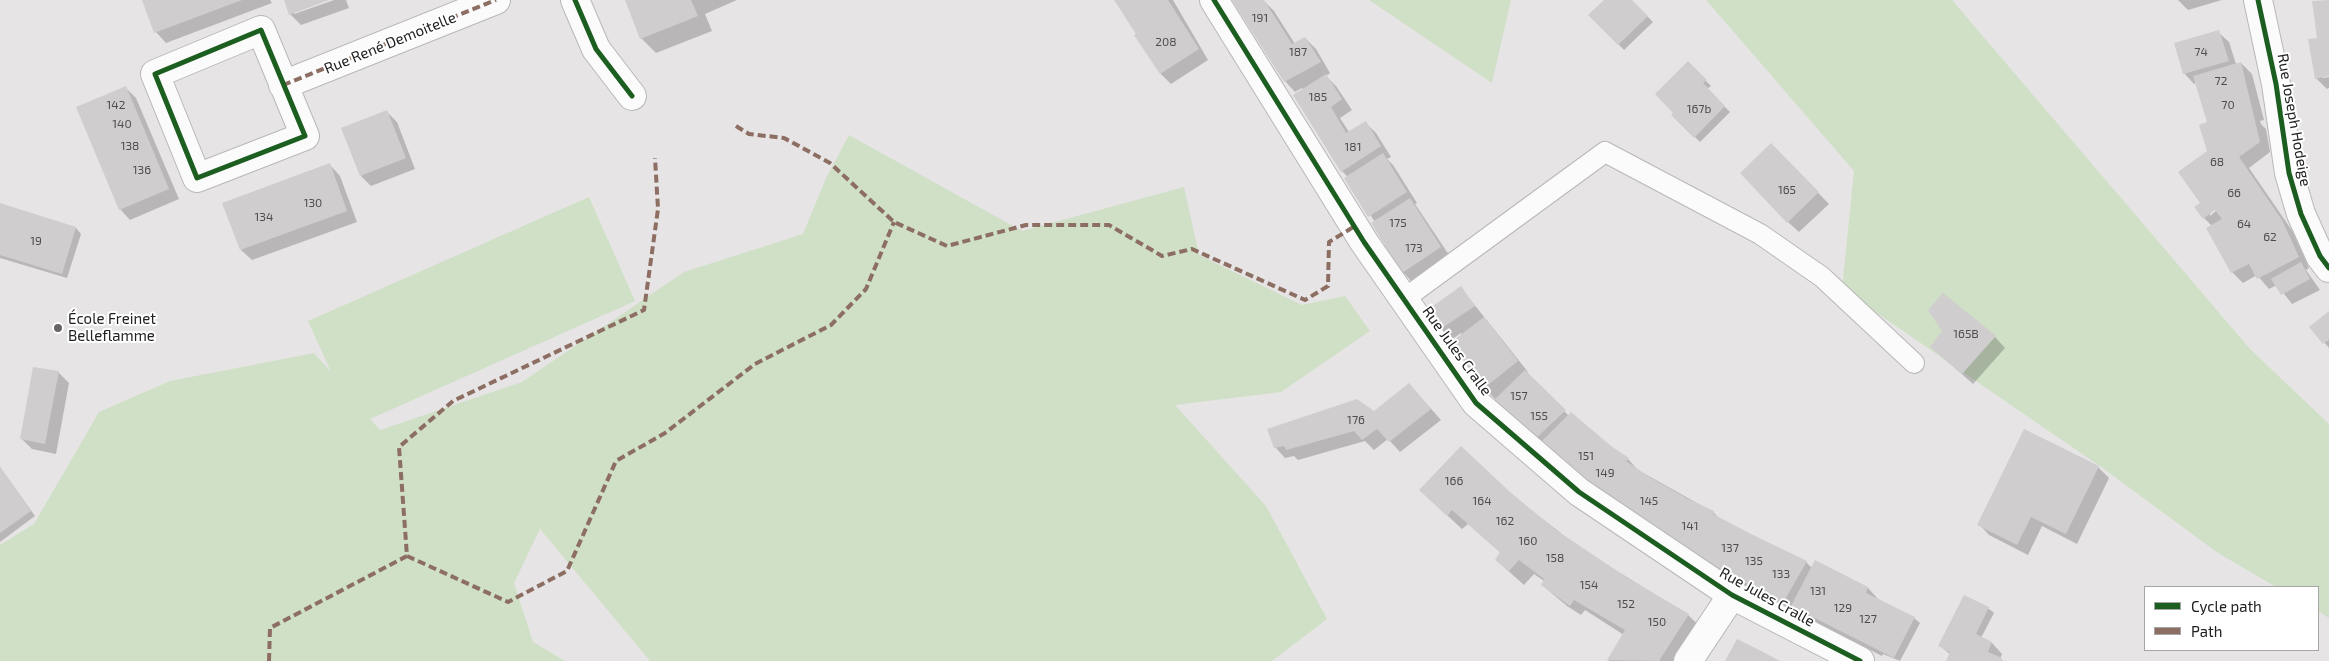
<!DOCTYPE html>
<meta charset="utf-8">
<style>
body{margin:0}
#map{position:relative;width:2329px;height:661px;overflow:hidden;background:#e7e4e5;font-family:"Exo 2",sans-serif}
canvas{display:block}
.legend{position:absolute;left:2144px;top:586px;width:175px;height:65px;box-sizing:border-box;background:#fff;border:1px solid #a7a6a6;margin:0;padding:6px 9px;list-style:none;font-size:15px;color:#222121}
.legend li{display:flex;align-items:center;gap:10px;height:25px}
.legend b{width:25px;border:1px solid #a7a6a6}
</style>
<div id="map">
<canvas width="2329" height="661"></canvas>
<ul class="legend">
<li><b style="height:6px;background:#1b5e20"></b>Cycle path</li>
<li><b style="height:6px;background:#8d6e63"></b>Path</li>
</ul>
</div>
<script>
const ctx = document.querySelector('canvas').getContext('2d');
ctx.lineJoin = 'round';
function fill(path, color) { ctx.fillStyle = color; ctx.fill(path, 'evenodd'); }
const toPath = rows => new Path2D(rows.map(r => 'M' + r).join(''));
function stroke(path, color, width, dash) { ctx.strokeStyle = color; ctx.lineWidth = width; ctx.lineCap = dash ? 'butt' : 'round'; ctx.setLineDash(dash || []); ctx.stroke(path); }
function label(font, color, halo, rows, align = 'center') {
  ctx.font = font + ' "Exo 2",sans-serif'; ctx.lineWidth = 4; ctx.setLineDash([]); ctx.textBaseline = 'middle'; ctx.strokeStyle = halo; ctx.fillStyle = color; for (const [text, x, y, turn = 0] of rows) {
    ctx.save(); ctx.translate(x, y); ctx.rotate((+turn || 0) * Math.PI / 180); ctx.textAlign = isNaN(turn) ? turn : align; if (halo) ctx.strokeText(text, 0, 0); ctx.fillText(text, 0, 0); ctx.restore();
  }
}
fill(toPath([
 [1369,0,1511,0,1492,83],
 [1706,0,1952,0,2250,349,2329,424,2329,618,2318,611,2318,587,2276,587,2218,553,2104,469,1842,289,1854,171],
 [849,135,1022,231,1184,187,1199,255,1302,305,1345,296,1370,331,1281,392,1175,405,1266,506,1327,619,1272,661,650,661,540,529,514,583,533,642,565,661,0,661,0,545,34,524,99,412,170,381,314,353,331,372,308,321,589,197,635,301,370,419,380,430,522,382,684,272,803,234,826,178]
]), '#cfe0c7');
fill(toPath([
 [143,0,270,0,272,3,166,43,156,32],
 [285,0,326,0,294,12,294,14,334,0,346,0,349,8,301,25,290,14],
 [626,0,737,0,705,14,712,31,656,53,641,38],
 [1116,0,1173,0,1208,60,1171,84,1161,74],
 [1235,0,1263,0,1274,11,1295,44,1305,38,1316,49,1330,73,1326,76,1336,86,1352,110,1340,118,1349,132,1366,123,1376,133,1391,157,1387,159,1393,165,1417,203,1415,204,1451,258,1413,283,1403,272,1375,222,1346,178,1348,177,1342,171,1302,88,1295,92,1285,81],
 [1605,0,1631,0,1653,22,1624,50,1590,15],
 [2178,0,2222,0,2188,10],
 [2329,0,2329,75,2323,76,2323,78,2329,77,2329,88,2327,89,2316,78,2319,39],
 [2218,32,2229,42,2236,64,2241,63,2252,74,2264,120,2260,121,2261,124,2266,129,2270,152,2249,168,2293,232,2309,268,2306,270,2320,290,2292,304,2277,285,2269,289,2257,275,2243,283,2232,272,2212,226,2204,218,2202,203,2209,152,2210,124,2197,83,2194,84,2184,73],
 [2221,207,2210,216,2210,212],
 [1688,63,1711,86,1707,89,1730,112,1700,142,1673,115],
 [125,87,136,98,179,199,130,220,120,209],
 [386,111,397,122,415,169,371,186,361,176],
 [1771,144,1829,204,1799,232,1788,222],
 [330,165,340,176,357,222,252,260,241,250],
 [0,204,76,228,81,234,67,278,0,258],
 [1461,288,1528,372,1526,373,1569,416,1628,459,1638,470,1713,512,1720,519,1806,562,1812,568,1816,562,1868,588,1878,599,1914,618,1920,623,1900,661,1883,654,1882,656,1803,616,1796,610,1794,613,1705,565,1574,477,1484,388,1461,333,1451,340,1440,330],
 [2329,313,2329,348,2311,327],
 [1995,337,2005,348,1973,384,1931,347],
 [58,372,69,383,56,454,32,449,21,438],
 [1409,384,1441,420,1400,452,1388,439,1374,450,1365,441,1298,460,1294,456,1285,458,1275,447,1374,412],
 [0,467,35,516,0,542],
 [2098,467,2109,478,2077,544,2042,526,2028,555,1989,535,1979,524],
 [1509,493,1580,548,1688,615,1703,629,1683,661,1609,661,1608,660,1624,635,1585,610,1581,615,1567,606,1542,585,1544,581,1534,574,1524,585,1496,560,1501,553,1468,524,1462,529,1436,505],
 [1988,608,1994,613,1981,638,1992,643,2002,654,2000,659,2003,661,1947,661,1950,654,1940,646]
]), '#0003');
fill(toPath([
 [142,0,242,0,154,33],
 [284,0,329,0,289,15],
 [625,0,691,0,698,16,640,39],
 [1114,0,1168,0,1199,49,1160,74,1134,35,1136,34],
 [1232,0,1264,0,1292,44,1305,37,1321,62,1284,82],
 [1604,0,1632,0,1648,16,1618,45,1588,15],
 [2329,0,2329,76,2315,79,2308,39,2317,38,2312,1],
 [2219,30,2229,61,2183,74,2174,43],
 [1688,61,1707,80,1703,83,1725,106,1694,138,1671,115,1673,113,1655,94],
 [2241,62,2260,142,2239,157,2282,220,2299,257,2257,279,2249,264,2231,273,2206,228,2222,219,2215,210,2203,219,2194,207,2200,203,2178,172,2207,151,2199,125,2207,122,2193,76],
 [1326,74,1342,99,1331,107,1346,133,1366,121,1381,146,1341,172,1293,95],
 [126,86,169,189,119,210,76,107],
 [387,110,406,158,360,176,341,128],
 [1771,143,1819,192,1787,223,1740,173],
 [1383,153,1407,192,1368,217,1344,178],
 [330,163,347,211,240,250,222,203],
 [1410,198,1441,247,1402,273,1371,223],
 [0,203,76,227,62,274,0,255],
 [2301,262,2310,279,2281,295,2271,279],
 [1461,286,1475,306,1439,330,1426,311],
 [1943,293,1996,336,1962,374,1930,347,1942,331,1928,310],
 [2329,311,2329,340,2323,344,2309,327],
 [1484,317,1518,361,1483,389,1450,343],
 [33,367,59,371,45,444,20,439],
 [1525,370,1566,410,1533,441,1493,401],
 [1409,383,1431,409,1389,442,1377,429,1362,440,1354,431,1286,450,1284,446,1274,448,1267,429,1357,399,1374,411],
 [1571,412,1611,446,1629,458,1626,461,1651,478,1688,499,1714,511,1713,514,1751,534,1807,561,1783,603,1693,554,1602,496,1538,445],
 [2024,429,2099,466,2066,534,2031,517,2017,545,1977,525],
 [1461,446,1510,492,1556,530,1626,577,1689,614,1659,661,1607,660,1625,630,1574,600,1570,606,1541,585,1544,579,1519,560,1509,571,1495,560,1500,552,1452,510,1447,516,1419,490],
 [0,467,31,511,0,533],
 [1815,560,1868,587,1866,593,1915,617,1894,658,1791,606],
 [1964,595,1989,607,1976,634,1992,642,1988,652,2002,658,2001,661,1946,661,1950,652,1938,646],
 [1737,639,1761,651,1780,661,1725,661]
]), '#cfcdcd');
const service = toPath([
 [1404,299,1605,152,1760,234,1822,277,1914,363]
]);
const minor = toPath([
 [575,0,596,49,632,96],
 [2258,0,2276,84,2289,173,2301,214,2320,256,2329,268],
 [261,30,305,136,197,178,155,74,261,30],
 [283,85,496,0],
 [1688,661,1732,595]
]);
const tertiary = toPath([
 [1214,0,1364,242,1476,403,1579,492,1732,595,1860,661]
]);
stroke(service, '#b9b7b7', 22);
stroke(minor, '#b9b7b7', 30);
stroke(tertiary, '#b9b7b7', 30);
stroke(service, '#fbfbfb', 20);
stroke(minor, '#fbfbfb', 28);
stroke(tertiary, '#fbfbfb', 28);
stroke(toPath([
 [283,85,496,0],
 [736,126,749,134,784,138,830,163,894,222,947,246,1026,225,1109,225,1162,256,1192,249,1305,300,1328,286,1329,242,1355,226],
 [407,556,508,602,567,571,616,461,665,433,755,364,831,325,866,289,894,222],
 [269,661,270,628,407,556,399,447,453,401,644,310,658,209,655,158]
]), '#8d6e63', 4, [8, 4]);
stroke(toPath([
 [575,0,596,49,632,96],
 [1214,0,1364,242,1476,403,1579,492,1732,595,1860,661],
 [2258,0,2276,84,2289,173,2301,214,2320,256,2329,268],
 [261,30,305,136,197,178,155,74,261,30]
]), '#1b5e20', 5);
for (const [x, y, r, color] of [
 [58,328,5,"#676566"]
]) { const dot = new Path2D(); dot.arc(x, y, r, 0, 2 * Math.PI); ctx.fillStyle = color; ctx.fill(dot); stroke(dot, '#fff', 2); }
label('12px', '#4e4d4d', null, [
 ["191",1260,18],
 ["208",1166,42],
 ["187",1298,52],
 ["74",2201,52],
 ["72",2221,81],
 ["185",1318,97],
 ["142",116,105],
 ["70",2228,105],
 ["167b",1699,109],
 ["140",122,124],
 ["138",130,146],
 ["181",1353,147],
 ["68",2217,162],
 ["136",142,170],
 ["165",1787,190],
 ["66",2234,193],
 ["130",313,203],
 ["134",264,217],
 ["175",1398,223],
 ["64",2244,224],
 ["62",2270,237],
 ["19",36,241],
 ["173",1414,248],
 ["165B",1966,334],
 ["157",1519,396],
 ["155",1539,416],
 ["176",1356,420],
 ["151",1586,456],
 ["149",1605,473],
 ["166",1454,481],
 ["164",1482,501],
 ["145",1649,501],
 ["162",1505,521],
 ["141",1690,526],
 ["160",1528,541],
 ["137",1730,548],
 ["158",1555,558],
 ["135",1754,561],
 ["133",1781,574],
 ["154",1589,585],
 ["131",1818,591],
 ["152",1626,604],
 ["129",1843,608],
 ["127",1868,619],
 ["150",1657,622]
]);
label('15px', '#222121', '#fff', [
 ["Rue René Demoitelle",390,43,-22],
 ["Rue Joseph Hodeige",2294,120,80],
 ["Rue Jules Cralle",1457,351,54],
 ["Rue Jules Cralle",1767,597,29]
]);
label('15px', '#222121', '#fff', [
 ["École Freinet",68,319],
 ["Belleflamme",68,336]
], 'left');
</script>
